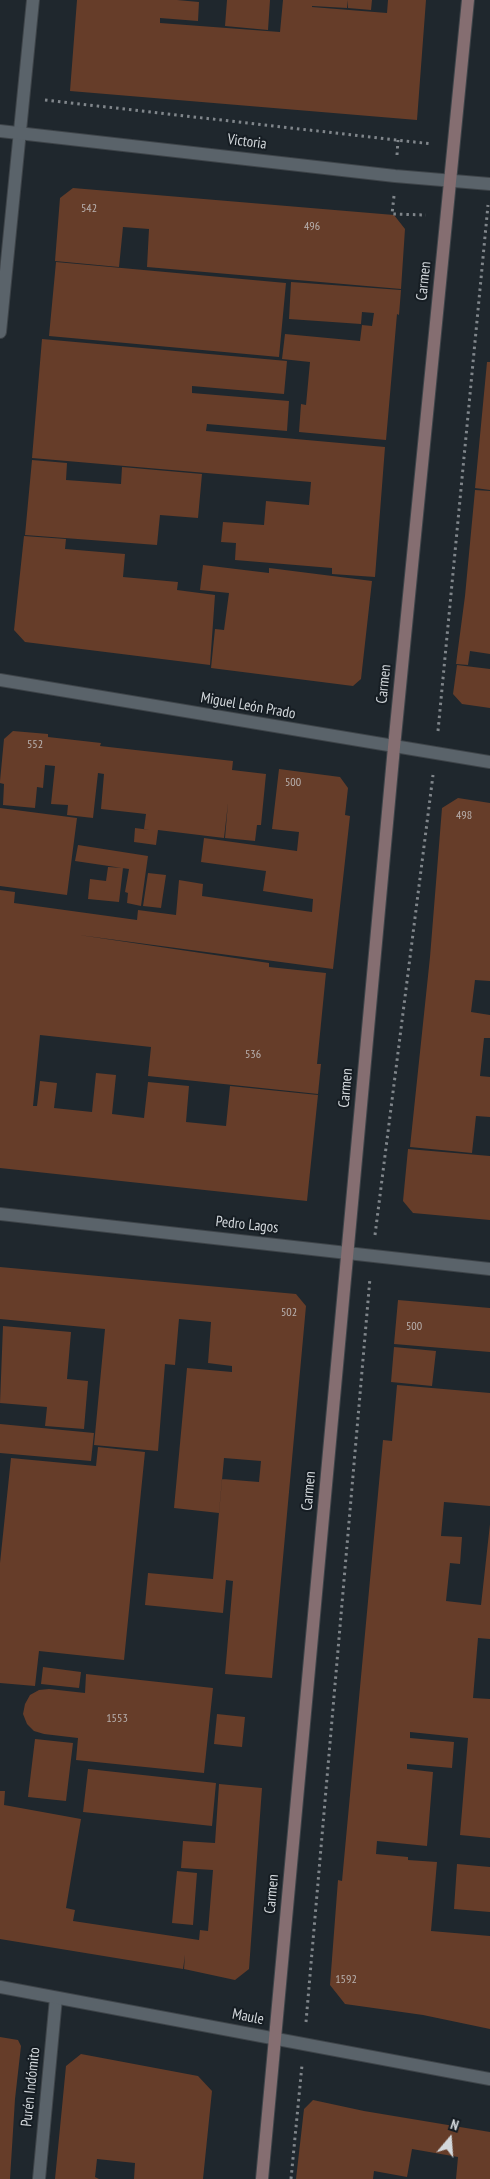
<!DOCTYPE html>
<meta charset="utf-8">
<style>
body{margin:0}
#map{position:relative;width:490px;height:2179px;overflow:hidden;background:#1f272d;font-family:"PT Sans Narrow",sans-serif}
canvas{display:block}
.north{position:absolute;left:425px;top:2114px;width:50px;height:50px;-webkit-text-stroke:4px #161d23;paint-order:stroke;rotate:18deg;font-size:14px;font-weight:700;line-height:20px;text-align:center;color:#d3d8dc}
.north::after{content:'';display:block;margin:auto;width:18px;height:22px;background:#d3d8dc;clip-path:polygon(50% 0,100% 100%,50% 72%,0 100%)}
</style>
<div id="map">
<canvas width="490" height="2179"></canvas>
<div class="north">N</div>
</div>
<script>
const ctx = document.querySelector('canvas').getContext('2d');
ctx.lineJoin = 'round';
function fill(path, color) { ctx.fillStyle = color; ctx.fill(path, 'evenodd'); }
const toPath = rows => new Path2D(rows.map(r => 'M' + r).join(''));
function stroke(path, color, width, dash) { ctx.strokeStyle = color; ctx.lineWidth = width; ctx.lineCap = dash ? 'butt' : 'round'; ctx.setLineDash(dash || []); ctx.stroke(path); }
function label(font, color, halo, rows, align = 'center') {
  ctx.font = font + ' "PT Sans Narrow",sans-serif'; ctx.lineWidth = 4; ctx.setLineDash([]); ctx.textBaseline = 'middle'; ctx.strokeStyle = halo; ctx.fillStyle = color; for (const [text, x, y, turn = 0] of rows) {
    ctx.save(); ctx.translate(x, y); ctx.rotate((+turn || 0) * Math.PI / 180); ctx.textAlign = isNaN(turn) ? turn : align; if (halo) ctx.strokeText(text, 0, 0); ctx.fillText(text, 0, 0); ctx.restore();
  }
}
fill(toPath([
 [77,0,177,0,199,2,198,21,160,18,160,23,280,32,283,0,348,0,347,8,312,6,312,7,387,13,388,0,426,0,417,120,70,91],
 [227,0,270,0,268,30,225,26],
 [348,0,372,0,371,10,348,8],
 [73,188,394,215,405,229,401,289,147,267,149,229,123,227,119,267,55,261,60,198],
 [56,262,286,283,279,357,49,336],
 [291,282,401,290,399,315,397,314,386,440,299,432,301,404,306,405,310,362,282,359,285,334,360,341,362,325,372,326,374,313,362,312,361,324,289,319],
 [42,339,287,361,284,394,192,386,192,393,289,401,287,431,207,424,206,431,385,447,375,577,332,574,332,568,235,560,236,543,221,542,223,522,264,525,266,501,309,505,311,482,32,458],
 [487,362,490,362,490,490,475,488],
 [32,460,67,463,66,480,121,484,122,467,202,474,198,518,160,515,157,545,25,535],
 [475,490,490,491,490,654,470,651,468,665,456,664,465,596],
 [24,536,66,539,65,549,125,554,123,577,178,582,177,590,215,595,210,665,25,642,14,630],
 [203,565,269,573,269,568,372,581,361,679,353,686,211,668,215,629,224,630,229,593,200,590],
 [457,665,490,669,490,708,462,704,453,694],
 [13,731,48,734,48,737,101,743,100,746,233,761,232,770,266,774,261,825,257,825,255,841,225,838,228,803,224,838,158,830,156,845,134,842,135,828,150,830,144,829,146,814,101,809,104,774,98,773,93,818,67,815,68,805,51,804,55,766,45,765,43,788,37,787,35,808,3,805,4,784,0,783,0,781,4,739],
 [279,769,340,777,348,788,345,815,350,816,333,969,79,935,269,963,269,967,326,973,317,1064,321,1064,318,1094,148,1076,151,1047,40,1035,33,1106,37,1106,40,1081,57,1083,54,1108,92,1112,96,1073,116,1075,112,1114,144,1118,148,1082,189,1086,186,1122,226,1126,230,1086,318,1095,307,1201,0,1168,0,890,15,892,14,903,137,920,138,910,176,915,179,880,203,884,202,896,312,912,313,899,263,891,266,871,201,862,204,838,297,851,299,832,272,829],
 [458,798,490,803,490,981,475,980,471,1012,490,1015,490,1038,484,1038,480,1076,490,1077,490,1117,476,1116,472,1153,410,1147,430,957,442,808],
 [0,808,77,818,67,895,0,886],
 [78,845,148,856,141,906,127,903,128,893,125,892,129,869,75,861],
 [108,867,123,868,119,902,88,899,90,879,106,881],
 [148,873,166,875,161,908,143,906],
 [408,1149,490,1156,490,1220,413,1213,403,1201],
 [0,1267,296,1294,306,1306,272,1678,225,1674,233,1581,226,1580,223,1613,145,1605,148,1573,213,1579,222,1479,259,1482,261,1461,224,1458,219,1513,174,1508,187,1368,232,1372,232,1366,208,1363,211,1322,179,1319,175,1365,165,1364,158,1451,94,1445,105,1329,0,1319],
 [398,1300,490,1308,490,1352,394,1344],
 [3,1326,71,1332,67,1379,88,1381,84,1429,45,1426,47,1407,0,1403],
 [394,1347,436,1351,432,1386,391,1382],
 [397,1385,490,1393,490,1506,444,1502,441,1536,462,1537,460,1564,450,1563,446,1601,481,1605,490,1524,490,1639,478,1638,473,1698,490,1699,490,1838,460,1835,468,1738,410,1732,410,1738,454,1742,452,1768,407,1764,407,1769,433,1772,427,1846,377,1841,376,1854,408,1857,408,1860,437,1862,431,1931,490,1936,490,2029,423,2015,345,2004,330,1985,338,1880,342,1881,383,1440,392,1441],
 [0,1424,94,1433,91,1461,0,1453],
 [98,1447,145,1452,124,1660,39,1651,35,1686,0,1683,0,1563,11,1458,96,1466],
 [43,1667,81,1672,79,1688,41,1684],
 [86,1674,213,1688,204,1773,76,1760,78,1738,44,1734,34,1731,27,1724,23,1714,25,1704,30,1695,39,1690,49,1689,85,1693],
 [217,1714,245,1717,242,1747,214,1744],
 [35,1739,73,1743,66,1801,28,1797],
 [88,1769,216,1783,212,1826,83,1812],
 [219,1784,262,1788,249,1969,235,1980,184,1969,185,1955,183,1969,0,1939,0,1791,5,1791,4,1805,81,1819,66,1908,75,1910,73,1921,199,1940,200,1930,208,1931,213,1870,181,1868,183,1841,215,1843],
 [457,1864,490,1867,490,1912,454,1909],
 [177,1871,197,1873,193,1925,172,1923],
 [0,2037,18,2040,21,2046,15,2099,10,2179,0,2179],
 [81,2054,198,2076,212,2091,203,2179,134,2179,135,2163,97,2159,95,2177,99,2179,55,2179,66,2066],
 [313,2100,364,2111,490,2132,490,2179,456,2179,458,2157,412,2149,407,2177,374,2171,373,2179,296,2179,304,2109]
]), '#663d29');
const minor = toPath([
 [0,332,33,0],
 [0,680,490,762],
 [0,1214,490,1269],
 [39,2179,56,1998]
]);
const tertiary = toPath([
 [0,131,395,176,490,184],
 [0,1987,490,2079]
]);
const secondary = toPath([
 [262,2179,394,747,468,0]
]);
stroke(minor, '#3e4449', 14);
stroke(tertiary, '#3e4449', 14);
stroke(secondary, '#3e4449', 14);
stroke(toPath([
 [45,100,432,144],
 [397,155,398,140],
 [394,196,392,214,426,215],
 [438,731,488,205],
 [375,1235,433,775],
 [306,2022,370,1278],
 [291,2179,302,2065]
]), '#80868b', 3, [2.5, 4]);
stroke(minor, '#5a636a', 12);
stroke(tertiary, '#5a636a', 12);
stroke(secondary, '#856e71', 12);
label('12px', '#b8b1af', null, [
 ["542",89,209],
 ["496",312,227],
 ["552",35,745],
 ["500",293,783],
 ["498",464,816],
 ["536",253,1055],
 ["502",289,1313],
 ["500",414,1327],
 ["1553",117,1719],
 ["1592",346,1980]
]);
label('15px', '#d3d8dc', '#161d23', [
 ["Victoria",247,142,7],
 ["Carmen",424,281,-84],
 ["Carmen",384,684,-84],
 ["Miguel León Prado",248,706,10],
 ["Carmen",346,1088,-85],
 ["Pedro Lagos",247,1225,6],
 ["Carmen",309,1491,-85],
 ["Carmen",272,1894,-85],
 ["Maule",248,2017,11],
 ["Purén Indómito",31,2087,-84]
]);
</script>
